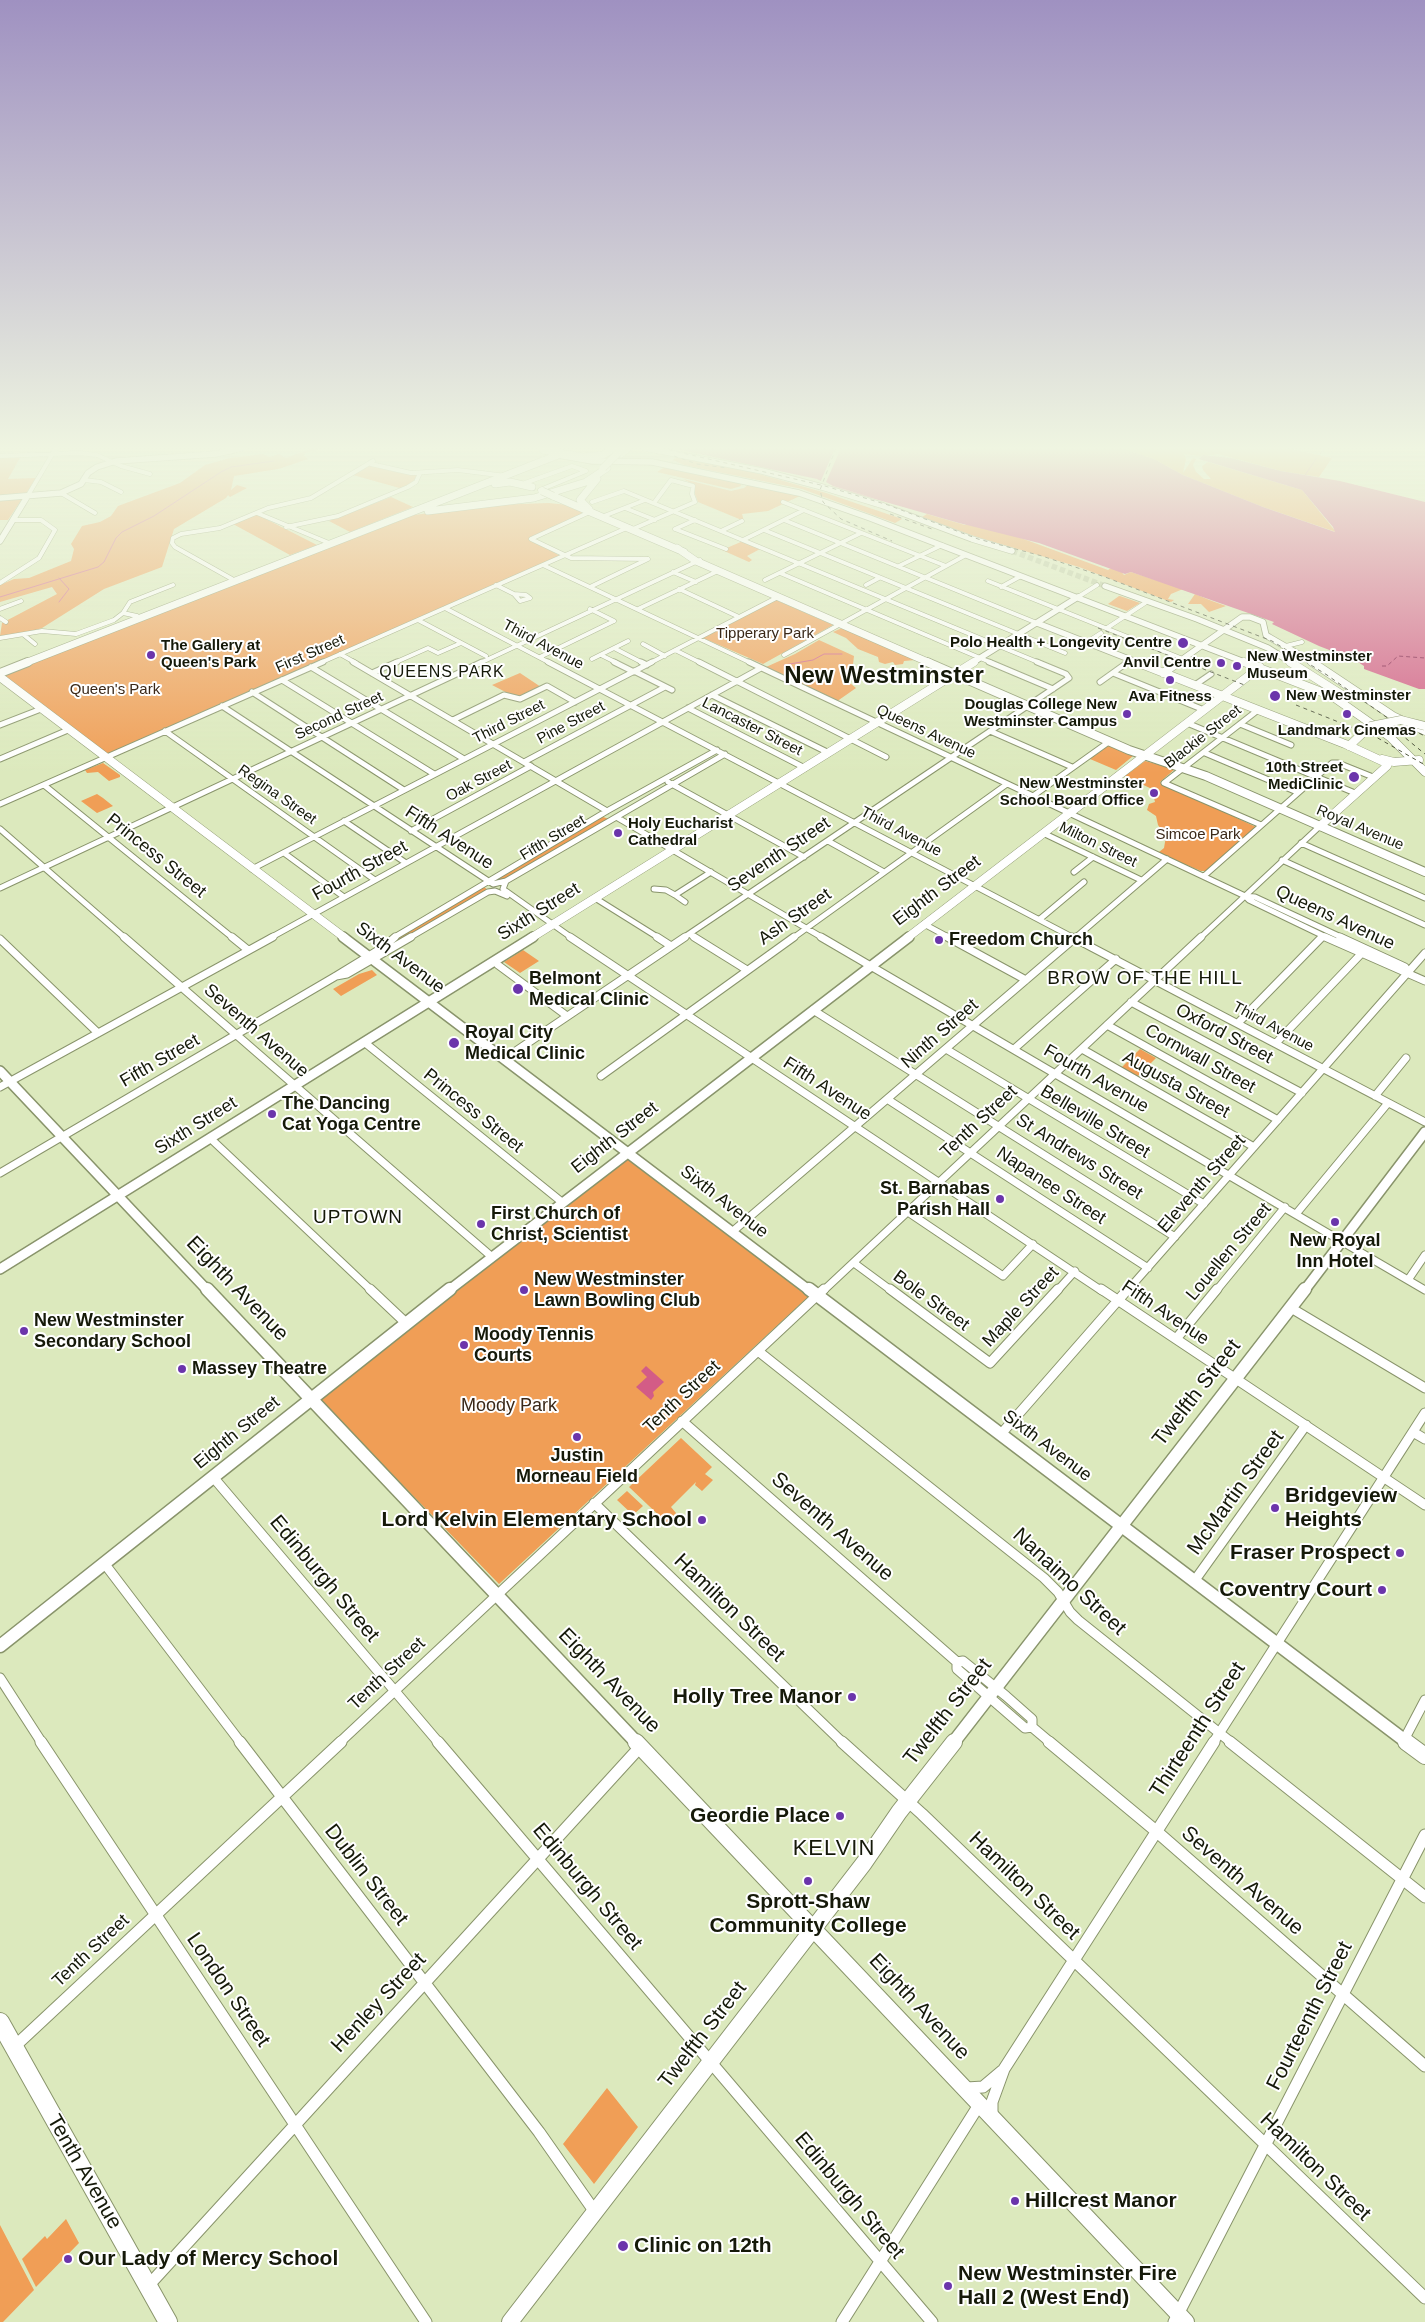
<!DOCTYPE html>
<style>
body{margin:0}
canvas{display:block;background:#dce9bd}
</style>
<canvas width="1425" height="2322"></canvas>
<script>
const ctx = document.querySelector('canvas').getContext('2d');
ctx.lineJoin = 'round';
function fill(path, color) { ctx.fillStyle = color; ctx.fill(path, 'evenodd'); }
const toPath = rows => new Path2D(rows.map(r => 'M' + r).join(''));
function stroke(path, color, width, dash) { ctx.strokeStyle = color; ctx.lineWidth = width; ctx.lineCap = dash ? 'butt' : 'round'; ctx.setLineDash(dash || []); ctx.stroke(path); }
function label(font, color, halo, rows, align = 'center') {
  ctx.font = font + ' Helvetica,sans-serif'; ctx.lineWidth = 4; ctx.setLineDash([]); ctx.textBaseline = 'middle'; ctx.strokeStyle = halo; ctx.fillStyle = color; for (const [text, x, y, turn = 0] of rows) {
    ctx.save(); ctx.translate(x, y); ctx.rotate((+turn || 0) * Math.PI / 180); ctx.textAlign = isNaN(turn) ? turn : align; if (halo) ctx.strokeText(text, 0, 0); ctx.fillText(text, 0, 0); ctx.restore();
  }
}
fill(toPath([
 [324,448,305,453,304,456,308,459,278,469,234,476,231,490,237,485,247,488,230,497,228,495,226,498,174,529,162,567,104,589,42,628,19,635,0,636,2,623,57,594,52,587,0,602,0,585,14,579,29,578,71,561,74,549,71,544,82,526,100,522,111,516,118,506,180,483,205,465,230,458,263,454,269,457,279,454,286,458,310,449],
 [1120,448,1287,448,1332,458,1319,477,1281,471,1218,454,1200,456,1184,454,1186,459,1183,473,1193,458,1196,459,1193,465,1196,472,1204,479,1211,479,1203,470,1202,466,1208,462,1302,490,1336,532,1263,507,1183,475,1154,459],
 [679,455,727,465,826,493,902,519,895,523,802,489,684,465,673,460],
 [21,456,8,479,36,478,25,495,0,497,0,457],
 [371,464,402,473,417,474,417,476,412,483,403,489,353,475],
 [665,467,740,482,741,486,731,489,657,472],
 [683,479,731,491,744,488,749,484,802,495,768,511,742,514,744,521,698,502,695,494,695,485],
 [391,497,413,507,350,532,329,521],
 [0,499,22,499,8,520,0,520],
 [548,503,569,505,588,512,530,538,560,556,109,754,105,754,4,676,4,674,414,515,495,505],
 [256,514,317,545,290,555,233,524],
 [927,514,965,525,972,520,1108,570,1116,565,1124,575,1131,572,1183,589,1171,594,1168,599,1174,600,1171,602,1079,567,977,537,922,517],
 [743,541,760,549,747,556,752,560,749,562,722,550],
 [1195,594,1212,601,1226,606,1209,612,1201,604,1188,604],
 [1119,596,1120,596,1140,603,1127,611,1108,604],
 [776,600,833,625,763,664,703,638],
 [842,628,915,660,904,661,903,664,895,665,893,662,885,664,879,662,878,657,858,649,846,638,833,632],
 [819,640,854,656,852,673,845,679,856,688,836,702,766,667,795,654],
 [520,673,541,687,517,698,492,685],
 [1109,745,1133,756,1116,770,1090,759],
 [1145,761,1175,769,1160,782,1256,827,1207,871,1201,871,1162,855,1159,852,1164,848,1166,836,1158,825,1156,816,1147,810,1149,804,1155,802,1153,794,1156,791,1125,776],
 [103,763,120,775,120,777,109,781,98,772,87,773,85,770],
 [97,794,103,798,113,806,97,813,81,801],
 [603,817,609,819,505,881,498,882,495,880],
 [484,887,488,890,378,955,398,936],
 [523,950,539,961,520,973,504,962],
 [372,970,377,975,341,996,333,989,359,974],
 [1140,1049,1156,1058,1137,1077,1121,1068],
 [627,1156,810,1295,499,1584,319,1399],
 [681,1438,712,1467,705,1474,713,1480,702,1491,695,1485,696,1482,671,1507,676,1513,667,1523,629,1487],
 [627,1491,643,1506,633,1515,617,1500],
 [607,2088,638,2127,594,2184,563,2144],
 [66,2219,79,2243,36,2287,22,2259,45,2236,47,2239],
 [0,2225,34,2290,3,2322,0,2322]
]), '#f09e56');
fill(toPath([
 [671,448,1120,448,1154,459,1183,475,1263,507,1335,532,1333,527,1302,490,1199,459,1203,455,1231,458,1281,471,1340,481,1425,502,1425,689,1419,689,1364,669,1364,666,1355,660,1319,646,1272,624,1274,622,1131,572,1125,574,1039,543,959,523,833,487,817,479],
 [646,1366,664,1382,653,1392,654,1396,651,1400,636,1387,647,1377,641,1371]
]), '#d35c86');
fill(toPath([
 [835,448,841,448,826,482,833,486,878,499,820,483]
]), '#dce9bd');
stroke(toPath([
 [1320,454,1325,448],
 [1305,475,1316,459],
 [59,578,69,589,59,602],
 [0,597,98,567,104,562,116,538,122,532,154,516,221,472,231,467,274,461],
 [784,665,813,660,824,654,842,654]
]), '#d35c86', 1);
stroke(toPath([
 [1382,666,1387,666,1398,656,1425,658]
]), '#7f0f42', 1, [4, 3]);
stroke(toPath([
 [1012,551,1105,586]
]), '#becaa2', 5.5, [5.5, 3]);
const streetFar4 = toPath([
 [0,456,79,453,97,455,121,466,150,474],
 [371,464,411,473,458,470,506,476],
 [84,480,101,482,121,492],
 [525,483,572,466,586,471],
 [540,490,586,471],
 [61,493,95,513],
 [27,497,56,448],
 [592,502,624,491,1040,663],
 [783,502,946,566],
 [625,508,655,520],
 [592,511,531,539,571,558,648,559],
 [257,513,329,543],
 [604,516,645,500],
 [784,520,1037,623],
 [286,527,338,516,408,487,416,482,420,473],
 [633,529,695,502,692,494,693,486,671,480,654,503],
 [675,529,726,549],
 [675,529,695,520],
 [764,530,1065,653],
 [721,531,742,521],
 [743,540,804,510],
 [543,565,751,663],
 [899,566,942,545],
 [673,572,696,582],
 [780,573,992,663],
 [232,579,175,547,172,543,173,538,181,534,220,528,268,508,311,498,373,461],
 [765,580,861,533],
 [988,581,1183,659],
 [0,583,39,558,55,530,41,520,13,520],
 [496,585,514,594],
 [866,585,879,578],
 [590,587,648,559],
 [1001,587,1021,576],
 [679,589,739,617],
 [514,594,526,595,530,598,520,601,514,594],
 [1078,597,1097,585],
 [445,608,550,663],
 [0,609,21,601],
 [590,609,614,621],
 [638,609,718,571],
 [123,613,137,616],
 [0,618,6,622],
 [418,620,486,656],
 [1107,628,1145,603],
 [24,635,35,644],
 [0,638,42,631,76,634,114,620,123,613,130,602,173,585],
 [1087,642,1101,633],
 [643,644,665,656],
 [1286,646,1302,642],
 [614,648,643,663],
 [675,650,701,663],
 [340,654,356,663],
 [601,655,617,663],
 [784,655,966,555],
 [540,657,614,621],
 [592,659,628,641],
 [320,663,629,527],
 [394,663,428,648,438,653,461,643],
 [480,663,700,560],
 [650,663,778,597],
 [1127,663,1131,660]
]);
const streetFar3 = toPath([
 [353,662,607,811],
 [548,662,1074,938],
 [614,662,634,672],
 [641,662,647,665],
 [699,662,886,757],
 [749,662,1245,896,1255,897,1343,938],
 [989,662,1053,689],
 [311,667,464,759],
 [634,671,672,690],
 [372,673,397,662],
 [1113,673,1204,710],
 [282,680,434,774],
 [1100,682,1128,662],
 [1195,685,1211,674],
 [252,692,404,790],
 [712,695,829,753],
 [222,706,493,884,506,881,725,754],
 [688,708,805,768],
 [1258,710,1164,783,1261,825],
 [453,720,504,695,520,699,547,686,575,702],
 [1187,723,1355,793],
 [1240,724,1291,745],
 [0,725,41,709],
 [165,731,375,880],
 [990,731,1072,767],
 [1205,753,1297,792],
 [0,759,68,730],
 [524,762,665,687],
 [668,782,804,857],
 [44,785,233,938],
 [1033,796,1110,741],
 [0,804,323,662],
 [618,818,823,938],
 [344,821,406,863],
 [0,829,125,938],
 [411,831,531,766],
 [1043,833,1141,880],
 [828,841,884,872],
 [1301,843,1425,898],
 [284,853,344,897],
 [1282,860,1425,925],
 [252,869,652,662],
 [1074,872,1093,857],
 [1204,876,1332,763,1338,763,1373,777],
 [506,881,503,889,572,938],
 [0,888,482,662],
 [654,889,666,890,675,895],
 [1245,896,1249,900,1328,938],
 [595,898,659,938],
 [685,902,675,895,711,872],
 [1040,919,1084,882],
 [924,924,950,938],
 [689,934,696,938],
 [270,938,761,668],
 [393,938,607,811,717,750],
 [409,938,488,892,495,891,507,896],
 [683,938,1069,678,1066,674,1037,662],
 [793,938,1007,784],
 [1075,938,1167,859],
 [1200,938,1320,826],
 [1321,938,1323,936]
]);
const streetFar2 = toPath([
 [124,937,492,1257],
 [232,937,248,950],
 [570,937,1102,1291],
 [657,937,671,946],
 [694,937,747,970],
 [821,937,1425,1290],
 [947,937,1026,980],
 [1072,937,1425,1122],
 [1325,937,1425,981],
 [1340,937,1405,967,1409,973],
 [0,939,98,1033],
 [498,965,567,1016],
 [336,976,347,974,411,937],
 [1131,1002,1302,1093],
 [813,1010,1175,1237],
 [1238,1023,1322,937],
 [1107,1025,1278,1120],
 [364,1042,563,1203],
 [1276,1043,1361,954],
 [946,1049,1204,1204],
 [1014,1049,1116,959],
 [1082,1049,1254,1147],
 [504,1059,685,937],
 [601,1076,794,937],
 [0,1087,273,937],
 [1375,1096,1406,1058],
 [887,1099,1148,1268],
 [210,1138,372,1291],
 [0,1173,336,976,385,946,395,937],
 [908,1212,1003,1276,1033,1244],
 [1296,1214,1388,1103],
 [732,1232,1076,937],
 [854,1263,892,1291],
 [1408,1280,1425,1255],
 [823,1291,1201,937],
 [1057,1291,1075,1271],
 [1127,1291,1425,953],
 [1216,1291,1285,1207]
]);
const streetFar1 = toPath([
 [370,1289,406,1323],
 [890,1289,990,1363,1058,1289],
 [1101,1289,1425,1505],
 [1291,1308,1425,1388],
 [1176,1339,1217,1289],
 [758,1351,1044,1578,1058,1592,1070,1612,1078,1620,1232,1743],
 [682,1421,957,1662,963,1661,1006,1696,1032,1719,1032,1727,1051,1743],
 [1413,1432,1425,1439],
 [1001,1434,1128,1289],
 [213,1477,439,1743],
 [594,1503,843,1743],
 [104,1563,241,1743],
 [1195,1580,1306,1425],
 [957,1662,957,1669,1025,1728,1032,1727],
 [0,1678,42,1743],
 [1404,1740,1425,1700],
 [339,1743,824,1289],
 [1213,1743,1425,1413]
]);
const street = toPath([
 [41,1742,426,2322],
 [240,1742,539,2132,595,2212],
 [438,1742,932,2322],
 [842,1742,922,1814,1425,2298],
 [1049,1742,1156,1831,1425,2066],
 [1230,1742,1425,1897],
 [14,2047,341,1742],
 [967,2088,983,2087,1002,2071],
 [992,2114,992,2102,1004,2069,1214,1742],
 [148,2286,640,1747],
 [842,2322,979,2105],
 [1174,2322,1425,1835]
]);
const secondaryFar4 = toPath([
 [645,448,762,471,822,487,881,505,972,539,1012,551],
 [558,455,592,461,652,462,799,493,870,518,1247,663],
 [0,498,61,493,81,484,88,473,97,467,116,461,216,454,242,448],
 [0,541,27,497],
 [1105,586,1197,619,1268,648,1292,663],
 [1037,623,1139,663],
 [1269,637,1314,663],
 [972,663,1078,597],
 [1177,663,1242,617,1250,617,1263,622,1266,635,1269,637]
]);
const secondaryFar3 = toPath([
 [1136,662,1345,744,1382,761],
 [1244,662,1332,696,1390,737,1425,772],
 [1290,662,1347,698],
 [1312,662,1393,716,1425,731],
 [1163,673,1179,662],
 [0,677,345,938],
 [1349,746,1364,732],
 [1382,759,1394,762,1419,760],
 [1320,826,1387,766],
 [531,938,974,662],
 [907,938,1260,667]
]);
const secondaryFar2 = toPath([
 [343,937,810,1291],
 [0,1071,208,1291],
 [0,1269,533,937],
 [448,1291,909,937],
 [1304,1291,1425,1132]
]);
const secondaryFar1 = toPath([
 [207,1289,637,1743],
 [809,1289,1408,1743],
 [0,1646,450,1289],
 [953,1743,1305,1289]
]);
const secondary = toPath([
 [636,1742,1186,2322],
 [1406,1742,1425,1756],
 [510,2322,864,1863,899,1812,954,1742]
]);
const primaryFar2 = toPath([
 [543,450,583,457,603,455,615,448],
 [621,454,628,448],
 [495,484,510,482,532,487],
 [553,496,684,552],
 [589,509,580,500,597,479],
 [428,511,534,498,586,482,607,468],
 [677,548,696,561,930,663],
 [25,663,558,455]
]);
const primaryFar1 = toPath([
 [927,662,1129,750,1206,776,1425,872],
 [0,673,28,662]
]);
const primary = toPath([
 [0,2022,168,2322]
]);
stroke(streetFar4, '#89946b', 5);
stroke(streetFar3, '#89946b', 7);
stroke(streetFar2, '#89946b', 9);
stroke(streetFar1, '#89946b', 11);
stroke(street, '#89946b', 13);
stroke(secondaryFar4, '#89946b', 7);
stroke(secondaryFar3, '#89946b', 9);
stroke(secondaryFar2, '#89946b', 12);
stroke(secondaryFar1, '#89946b', 15);
stroke(secondary, '#89946b', 18);
stroke(primaryFar2, '#89946b', 8);
stroke(primaryFar1, '#89946b', 10);
stroke(primary, '#89946b', 20);
stroke(streetFar4, '#fff', 4);
stroke(streetFar3, '#fff', 5);
stroke(streetFar2, '#fff', 7);
stroke(streetFar1, '#fff', 9);
stroke(street, '#fff', 11);
stroke(secondaryFar4, '#fff', 5.5);
stroke(secondaryFar3, '#fff', 8);
stroke(secondaryFar2, '#fff', 9);
stroke(secondaryFar1, '#fff', 12);
stroke(secondary, '#fff', 16);
stroke(primaryFar2, '#fff', 7);
stroke(primaryFar1, '#fff', 8);
stroke(primary, '#fff', 18);
stroke(toPath([
 [557,448,565,451],
 [661,448,825,486,888,505,978,539,1042,556,1105,577,1272,641,1327,675,1389,719,1425,736],
 [836,448,820,490,823,502,841,519,892,541],
 [674,456,697,464,727,468],
 [890,514,932,529],
 [1098,628,1247,686],
 [1296,705,1376,737,1425,765],
 [1387,723,1425,754]
]), '#454b34', 1, [4, 4]);
const secondaryBridge = toPath([
 [1364,732,1371,726,1401,720,1425,726]
]);
const primaryBridge = toPath([
 [603,468,623,448],
 [542,491,553,496]
]);
stroke(secondaryBridge, '#89946b', 9, []);
stroke(primaryBridge, '#89946b', 8, []);
stroke(secondaryBridge, '#fff', 8);
stroke(primaryBridge, '#fff', 7);
const sky = ctx.createLinearGradient(0, 0, 0, 773);
sky.addColorStop(0, '#9f91c1');
sky.addColorStop(0.58, '#eff5e1');
sky.addColorStop(1, '#eff5e100');
ctx.fillStyle = sky;
ctx.fillRect(0, 0, 1425, 773);
for (const [x, y, r, color] of [
 [1183,643,6,"#6b35ab"],
 [151,655,5,"#6b35ab"],
 [1221,663,5,"#6b35ab"],
 [1237,666,5,"#6b35ab"],
 [1170,680,5,"#6b35ab"],
 [1275,696,6,"#6b35ab"],
 [1127,714,5,"#6b35ab"],
 [1347,714,5,"#6b35ab"],
 [1354,777,6,"#6b35ab"],
 [1154,793,5,"#6b35ab"],
 [618,833,5,"#6b35ab"],
 [939,940,5,"#6b35ab"],
 [518,989,6,"#6b35ab"],
 [454,1043,6,"#6b35ab"],
 [272,1114,5,"#6b35ab"],
 [1000,1199,5,"#6b35ab"],
 [1335,1222,5,"#6b35ab"],
 [481,1224,5,"#6b35ab"],
 [524,1290,5,"#6b35ab"],
 [24,1331,5,"#6b35ab"],
 [464,1345,5,"#6b35ab"],
 [182,1369,5,"#6b35ab"],
 [577,1437,5,"#6b35ab"],
 [1275,1508,5,"#6b35ab"],
 [702,1520,5,"#6b35ab"],
 [1400,1553,5,"#6b35ab"],
 [1382,1590,5,"#6b35ab"],
 [852,1697,5,"#6b35ab"],
 [840,1816,5,"#6b35ab"],
 [808,1881,5,"#6b35ab"],
 [1015,2201,5,"#6b35ab"],
 [623,2246,6,"#6b35ab"],
 [68,2259,5,"#6b35ab"],
 [948,2286,5,"#6b35ab"]
]) { const dot = new Path2D(); dot.arc(x, y, r, 0, 2 * Math.PI); ctx.fillStyle = color; ctx.fill(dot); stroke(dot, '#fff', 2); }
label('15px', '#3a2818', '#fff', [
 ["Tipperary Park",765,634],
 ["Queen's Park",115,690],
 ["Simcoe Park",1198,835]
]);
label('bold 15px', '#151909', '#fff', [
 ["Polo Health + Longevity Centre",1172,643],
 ["The Gallery at",161,646,"left"],
 ["Queen's Park",161,663,"left"],
 ["New Westminster",1247,657,"left"],
 ["Museum",1247,674,"left"],
 ["Anvil Centre",1211,663],
 ["New Westminster",1286,696,"left"],
 ["Ava Fitness",1170,697,"center"],
 ["Douglas College New",1117,705],
 ["Westminster Campus",1117,722],
 ["Landmark Cinemas",1347,731,"center"],
 ["10th Street",1343,768],
 ["MediClinic",1343,785],
 ["New Westminster",1144,784],
 ["School Board Office",1144,801],
 ["Holy Eucharist",628,824,"left"],
 ["Cathedral",628,841,"left"]
], 'right');
label('15px', '#151909', '#fff', [
 ["Third Avenue",543,645,28],
 ["First Street",310,654,-24],
 ["Second Street",339,716,-25],
 ["Third Street",509,722,-27],
 ["Pine Street",571,723,-28],
 ["Lancaster Street",752,727,27],
 ["Queens Avenue",926,732,25],
 ["Blackie Street",1203,737,-38],
 ["Oak Street",479,781,-28],
 ["Regina Street",277,795,35],
 ["Royal Avenue",1360,828,23],
 ["Third Avenue",901,832,28],
 ["Fifth Street",553,838,-31],
 ["Milton Street",1098,845,26],
 ["Third Avenue",1273,1027,28]
]);
ctx.letterSpacing = '1px';
label('16px', '#151909', '#fff', [
 ["QUEENS PARK",442,673]
]);
ctx.letterSpacing = '0px';
label('18px', '#151909', '#fff', [
 ["Fifth Avenue",449,838,33],
 ["Seventh Street",779,855,-34],
 ["Princess Street",156,856,39],
 ["Fourth Street",360,871,-29],
 ["Eighth Street",937,891,-37],
 ["Sixth Street",539,912,-32],
 ["Ash Street",795,917,-35],
 ["Queens Avenue",1335,918,25],
 ["Sixth Avenue",400,958,37],
 ["Seventh Avenue",256,1031,41],
 ["Ninth Street",940,1034,-41],
 ["Oxford Street",1224,1034,28],
 ["Cornwall Street",1200,1059,29],
 ["Fifth Street",160,1061,-30],
 ["Fourth Avenue",1096,1079,30],
 ["Augusta Street",1176,1085,29],
 ["Fifth Avenue",827,1089,33],
 ["Princess Street",473,1111,39],
 ["Tenth Street",979,1122,-43],
 ["Belleville Street",1095,1122,31],
 ["Sixth Street",196,1126,-32],
 ["Eighth Street",615,1138,-38],
 ["St Andrews Street",1079,1157,32],
 ["Eleventh Street",1202,1184,-49],
 ["Napanee Street",1051,1186,33],
 ["Sixth Avenue",724,1202,38],
 ["Louellen Street",1229,1252,-50],
 ["Bole Street",931,1301,36],
 ["Maple Street",1021,1307,-47],
 ["Fifth Avenue",1165,1313,34],
 ["Tenth Street",682,1397,-43],
 ["Eighth Street",237,1433,-39],
 ["Sixth Avenue",1047,1446,37],
 ["Tenth Street",387,1674,-43],
 ["Tenth Street",91,1951,-43]
]);
label('bold 18px', '#151909', '#fff', [
 ["Freedom Church",949,940],
 ["Belmont",529,979],
 ["Medical Clinic",529,1000],
 ["Royal City",465,1033],
 ["Medical Clinic",465,1054],
 ["The Dancing",282,1104],
 ["Cat Yoga Centre",282,1125],
 ["St. Barnabas",990,1189,"right"],
 ["Parish Hall",990,1210,"right"],
 ["First Church of",491,1214],
 ["Christ, Scientist",491,1235],
 ["New Royal",1335,1241,"center"],
 ["Inn Hotel",1335,1262,"center"],
 ["New Westminster",534,1280],
 ["Lawn Bowling Club",534,1301],
 ["New Westminster",34,1321],
 ["Secondary School",34,1342],
 ["Moody Tennis",474,1335],
 ["Courts",474,1356],
 ["Massey Theatre",192,1369],
 ["Justin",577,1456,"center"],
 ["Morneau Field",577,1477,"center"]
], 'left');
label('18px', '#3a2818', '#fff', [
 ["Moody Park",509,1406]
]);
ctx.letterSpacing = '1px';
label('19px', '#151909', '#fff', [
 ["BROW OF THE HILL",1145,979],
 ["UPTOWN",358,1218]
]);
ctx.letterSpacing = '0px';
label('21px', '#151909', '#fff', [
 ["Eighth Avenue",237,1289,46],
 ["Twelfth Street",1197,1393,-52],
 ["McMartin Street",1236,1493,-54],
 ["Seventh Avenue",832,1527,41],
 ["Edinburgh Street",324,1579,50],
 ["Nanaimo Street",1069,1582,43],
 ["Hamilton Street",729,1608,44],
 ["Eighth Avenue",609,1681,46],
 ["Twelfth Street",948,1712,-52],
 ["Thirteenth Street",1198,1730,-57],
 ["Dublin Street",366,1875,52],
 ["Seventh Avenue",1242,1881,41],
 ["Hamilton Street",1024,1886,44],
 ["Edinburgh Street",587,1887,50],
 ["London Street",228,1990,56],
 ["Henley Street",379,2003,-47],
 ["Eighth Avenue",919,2007,47],
 ["Fourteenth Street",1310,2016,-63],
 ["Twelfth Street",703,2035,-52],
 ["Hamilton Street",1315,2167,44],
 ["Tenth Avenue",84,2172,60],
 ["Edinburgh Street",849,2196,50]
]);
label('bold 21px', '#151909', '#fff', [
 ["Bridgeview",1285,1496],
 ["Heights",1285,1520],
 ["Lord Kelvin Elementary School",692,1520,"right"],
 ["Fraser Prospect",1390,1553,"right"],
 ["Coventry Court",1372,1590,"right"],
 ["Holly Tree Manor",842,1697,"right"],
 ["Geordie Place",830,1816,"right"],
 ["Sprott-Shaw",808,1902,"center"],
 ["Community College",808,1926,"center"],
 ["Hillcrest Manor",1025,2201],
 ["Clinic on 12th",634,2246],
 ["Our Lady of Mercy School",78,2259],
 ["New Westminster Fire",958,2274],
 ["Hall 2 (West End)",958,2298]
], 'left');
ctx.letterSpacing = '1px';
label('22px', '#151909', '#fff', [
 ["KELVIN",834,1849]
]);
ctx.letterSpacing = '0px';
label('bold 24px', '#151909', '#fff', [
 ["New Westminster",884,676]
]);
</script>
